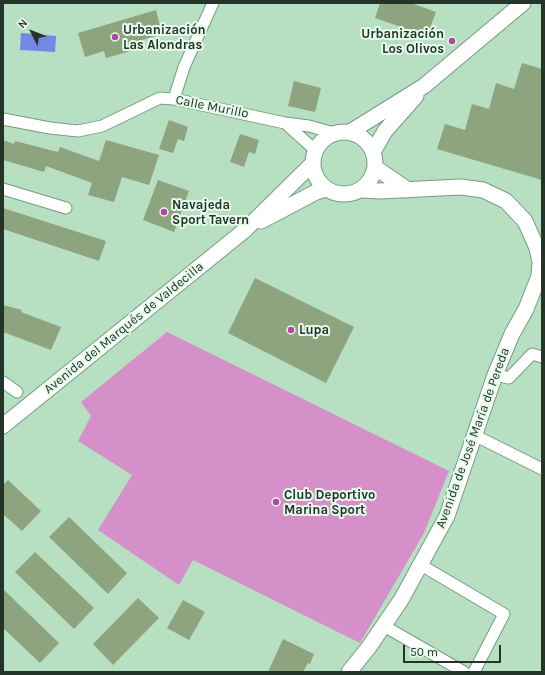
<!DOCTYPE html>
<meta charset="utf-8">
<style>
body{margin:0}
#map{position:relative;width:545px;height:675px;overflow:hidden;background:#b7dfc1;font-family:Karla,sans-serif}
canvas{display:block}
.frame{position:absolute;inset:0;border:4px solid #253429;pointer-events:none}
.north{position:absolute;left:12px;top:12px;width:40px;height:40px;-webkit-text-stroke:3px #e6faeb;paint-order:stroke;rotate:312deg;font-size:11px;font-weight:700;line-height:16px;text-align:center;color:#253429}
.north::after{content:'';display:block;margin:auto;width:14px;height:18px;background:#253429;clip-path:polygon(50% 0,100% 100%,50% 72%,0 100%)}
.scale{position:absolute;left:403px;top:645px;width:98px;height:18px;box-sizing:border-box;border:2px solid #253429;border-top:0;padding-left:5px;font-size:12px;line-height:14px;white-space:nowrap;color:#253429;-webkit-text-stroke:3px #e6faeb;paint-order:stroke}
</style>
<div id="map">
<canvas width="545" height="675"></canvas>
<div class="frame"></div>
<div class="north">N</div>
<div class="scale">50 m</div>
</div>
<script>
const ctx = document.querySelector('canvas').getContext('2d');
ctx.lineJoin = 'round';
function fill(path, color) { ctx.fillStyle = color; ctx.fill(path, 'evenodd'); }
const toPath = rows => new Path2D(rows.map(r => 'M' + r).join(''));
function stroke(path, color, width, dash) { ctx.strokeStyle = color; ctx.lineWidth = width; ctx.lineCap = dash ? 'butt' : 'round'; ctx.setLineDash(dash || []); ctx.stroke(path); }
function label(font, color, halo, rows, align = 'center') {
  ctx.font = font + ' Karla,sans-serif'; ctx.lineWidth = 4; ctx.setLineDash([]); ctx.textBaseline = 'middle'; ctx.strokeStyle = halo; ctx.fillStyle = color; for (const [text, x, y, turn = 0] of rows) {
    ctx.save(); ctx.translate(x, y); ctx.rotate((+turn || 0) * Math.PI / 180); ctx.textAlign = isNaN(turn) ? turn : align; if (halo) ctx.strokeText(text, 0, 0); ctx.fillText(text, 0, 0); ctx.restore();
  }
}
fill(toPath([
 [167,332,449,471,424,533,360,643,193,560,179,585,98,530,132,475,78,441,91,416,81,402]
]), '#d58fc9');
fill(toPath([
 [21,33,56,36,55,52,20,50]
]), '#7388e6');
fill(toPath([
 [380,3,411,3,436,12,427,36,375,18],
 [156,10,162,34,139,41,141,48,106,58,104,51,85,57,78,33],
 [522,63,542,69,542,180,437,149,445,124,465,130,472,104,489,109,496,83,514,89],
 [294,81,321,88,315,112,288,106],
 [169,120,188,127,184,141,178,139,173,153,159,149],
 [240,134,259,140,255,154,249,152,244,167,230,162],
 [3,140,14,144,15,141,58,152,60,147,99,161,106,140,159,155,149,185,122,177,114,202,88,195,92,183,46,166,44,172,3,160],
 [158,180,189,191,174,232,143,220],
 [3,208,106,241,99,261,3,229],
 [255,278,354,327,326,383,228,333],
 [3,305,22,310,21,312,61,327,51,350,3,332],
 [8,480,41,511,22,531,3,514,3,485],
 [69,517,127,573,108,594,49,537],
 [35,552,94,608,74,629,15,572],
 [3,589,59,643,40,663,3,628],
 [138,598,159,618,113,665,93,644],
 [183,600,205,612,189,640,167,628],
 [283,639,314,654,310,664,308,663,303,672,268,672]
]), '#8ea47f');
const street = toPath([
 [174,99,184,67,213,3],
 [3,119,50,128,78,131,102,126,160,98,174,99,285,123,309,126,334,133],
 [285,123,316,151],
 [3,189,66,208],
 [495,375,509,378,532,354,542,357],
 [3,382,17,392],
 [474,435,542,469],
 [421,565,504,614,474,672],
 [384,626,464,672]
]);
const secondary = toPath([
 '313 163a31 31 0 1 1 62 0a31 31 0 1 1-62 0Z',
 [350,132,424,86,523,3],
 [373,152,385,131,416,96],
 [376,168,408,190],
 [261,221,316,192,326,189],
 [3,426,245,230,313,163],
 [349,672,369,647,401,600,447,516,495,375,512,334,526,309,539,276,540,262,537,248,525,221,506,201,483,190,461,187,380,191,362,190]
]);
stroke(street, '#769c80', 13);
stroke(secondary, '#769c80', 17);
stroke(street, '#fff', 11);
stroke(secondary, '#fff', 15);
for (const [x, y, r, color] of [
 [115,37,4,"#b347a6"],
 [452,41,4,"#b347a6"],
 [164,212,4,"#b347a6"],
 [291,330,4,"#b347a6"],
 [276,502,4,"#b347a6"]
]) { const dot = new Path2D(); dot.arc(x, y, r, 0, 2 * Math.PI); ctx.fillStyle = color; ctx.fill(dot); stroke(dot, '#e6faeb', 1.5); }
label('bold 13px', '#253429', '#e6faeb', [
 ["Urbanización",123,30],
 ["Las Alondras",123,45],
 ["Urbanización",444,34,"right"],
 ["Los Olivos",444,49,"right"],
 ["Navajeda",172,205],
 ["Sport Tavern",172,220],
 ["Lupa",299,330],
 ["Club Deportivo",284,495],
 ["Marina Sport",284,510]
], 'left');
label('13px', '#253429', '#e6faeb', [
 ["Calle Murillo",212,107,11],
 ["Avenida del Marqués de Valdecilla",124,328,-39],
 ["Avenida de José María de Pereda",473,438,-70]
]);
</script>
